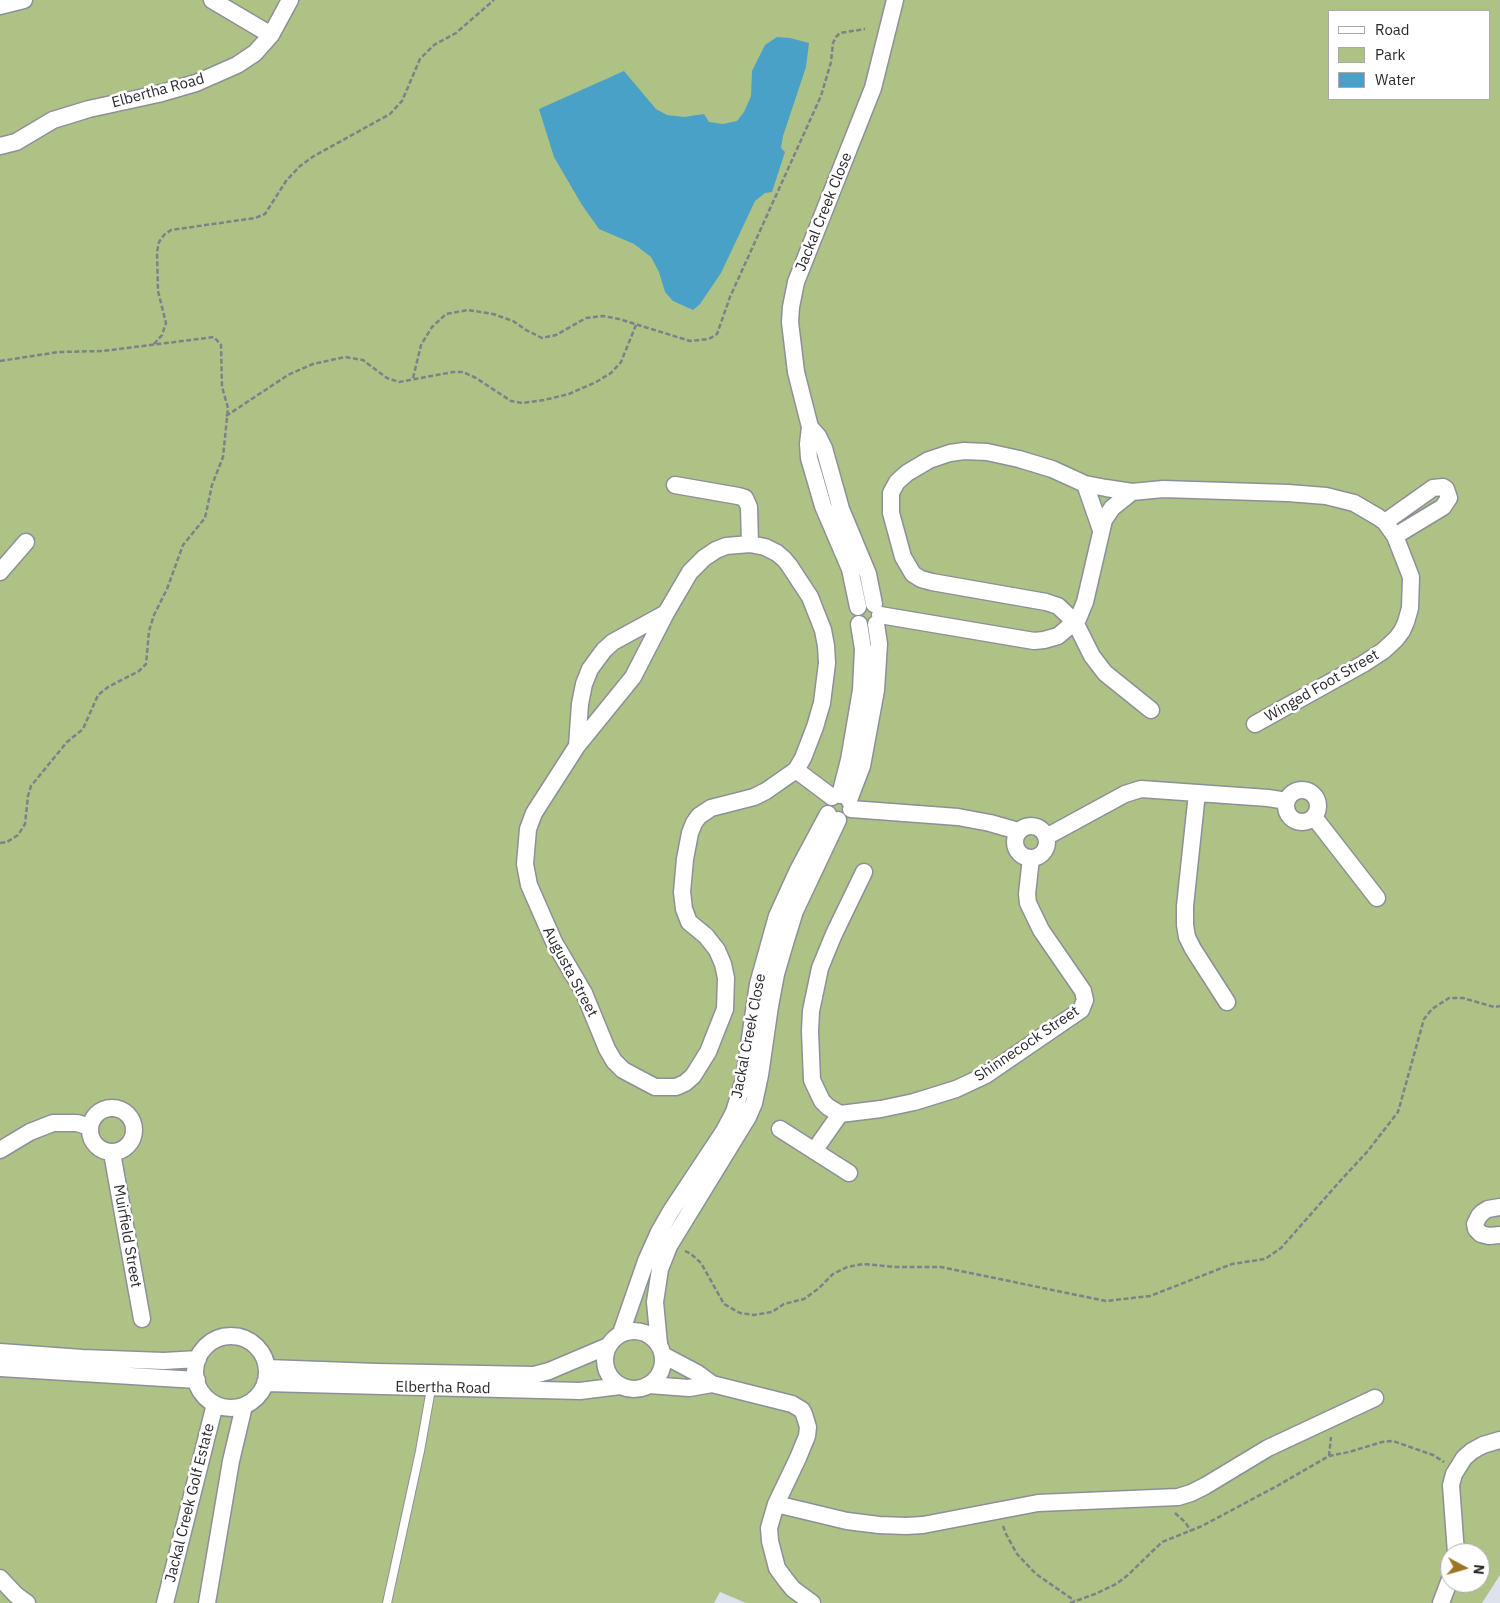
<!DOCTYPE html>
<style>
body{margin:0}
#map{position:relative;width:1500px;height:1603px;overflow:hidden;background:#dee2ec;font-family:"IBM Plex Sans",sans-serif}
canvas{display:block}
.legend{position:absolute;left:1328px;top:10px;width:162px;height:90px;box-sizing:border-box;background:#fff;border:1px solid #a9aaab;margin:0;padding:6px 9px;list-style:none;font-size:15px;color:#292a2e}
.legend li{display:flex;align-items:center;gap:10px;height:25px}
.legend b{width:25px;border:1px solid #a9aaab}
.north{position:absolute;left:1440px;top:1543px;width:50px;height:50px;box-sizing:border-box;background:#fff;border:1px solid #a9aaab;border-radius:50%;rotate:96deg;font-size:14px;font-weight:700;line-height:20px;text-align:center;color:#292a2e}
.north::after{content:'';display:block;margin:auto;width:18px;height:22px;background:#9b7622;clip-path:polygon(50% 0,100% 100%,50% 72%,0 100%)}
</style>
<div id="map">
<canvas width="1500" height="1603"></canvas>
<ul class="legend">
<li><b style="height:6px;background:#fff"></b>Road</li>
<li><b style="height:14px;background:#aec285"></b>Park</li>
<li><b style="height:14px;background:#4aa1c8"></b>Water</li>
</ul>
<div class="north">N</div>
</div>
<script>
const ctx = document.querySelector('canvas').getContext('2d');
ctx.lineJoin = 'round';
function fill(path, color) { ctx.fillStyle = color; ctx.fill(path, 'evenodd'); }
const toPath = rows => new Path2D(rows.map(r => 'M' + r).join(''));
function stroke(path, color, width, dash) { ctx.strokeStyle = color; ctx.lineWidth = width; ctx.lineCap = dash ? 'butt' : 'round'; ctx.setLineDash(dash || []); ctx.stroke(path); }
function label(font, color, halo, rows, align = 'center') {
  ctx.font = font + ' "IBM Plex Sans",sans-serif'; ctx.lineWidth = 5; ctx.setLineDash([]); ctx.textBaseline = 'middle'; ctx.strokeStyle = halo; ctx.fillStyle = color; for (const [text, x, y, turn = 0] of rows) {
    ctx.save(); ctx.translate(x, y); ctx.rotate((+turn || 0) * Math.PI / 180); ctx.textAlign = isNaN(turn) ? turn : align; if (halo) ctx.strokeText(text, 0, 0); ctx.fillText(text, 0, 0); ctx.restore();
  }
}
fill(toPath([
 [0,0,1500,0,1500,1575,1482,1603,746,1603,720,1592,714,1603,0,1603],
 [1329,11,1489,11,1489,99,1329,99],
 [1450,1553,1480,1553,1480,1583,1450,1583]
]), '#aec285');
fill(toPath([
 [777,37,790,38,809,43,806,67,783,136,781,148,785,152,772,192,765,193,755,201,721,273,700,304,693,310,673,301,665,292,659,272,651,257,634,244,599,229,582,205,554,157,539,109,624,71,656,109,667,115,684,117,704,114,709,122,723,124,737,121,744,112,751,96,752,71,765,45]
]), '#4aa1c8');
const lane = toPath([
 [387,1603,420,1451,431,1389]
]);
const street = toPath([
 [212,0,271,35],
 [0,6,24,0],
 [0,146,16,142,53,120,89,109,158,94,196,83,237,65,255,53,271,35,290,0],
 [810,427,818,436,824,448,841,509,868,574,874,604],
 [1085,484,1101,530],
 [675,485,738,496,745,498,749,507,750,544],
 [1385,522,1433,488,1443,487,1446,489,1449,498,1443,507,1395,536],
 [750,544,765,547,777,553,784,559,789,565,810,597,823,630,826,646,827,663,822,703,815,727,803,758,796,770,766,791,754,797,711,808,699,816,694,823,690,833,685,859,682,892,684,909,689,922,706,936,717,950,723,964,726,978,725,1009,708,1052,693,1076,685,1083,676,1087,655,1087,623,1070,614,1061,607,1049,584,993,554,942,529,885,525,864,528,829,534,813,577,746,633,677,666,613,690,572,704,558,716,550,726,546,750,544],
 [0,572,26,542],
 [858,607,850,569,823,506,809,458,808,444,810,427,796,372,790,322,791,307,796,282,873,88,895,0],
 [880,615,1034,641,1044,640,1058,636,1078,619,1085,602,1104,520,1112,508,1132,492],
 [1151,710,1105,673,1092,656,1075,622,1058,606,1046,602,932,582,921,579,913,574,903,557,891,513,891,493,897,482,907,473,929,460,950,453,964,451,987,452,1019,459,1052,469,1085,484,1106,488,1132,492,1163,489,1288,493,1326,496,1354,503,1378,517,1385,522,1395,536,1411,577,1410,608,1406,622,1402,631,1396,639,1383,651,1363,664,1255,724],
 [577,746,580,704,584,684,590,669,604,650,613,642,666,613],
 [796,770,832,797],
 '1286 806a16 16 0 1 1 32 0a16 16 0 1 1-32 0Z',
 [1197,793,1185,906,1185,925,1187,937,1193,949,1227,1002],
 [840,795,849,760,861,690,863,649,859,624],
 [849,800,862,766,876,690,879,644,876,624],
 [851,809,958,817,990,823,1018,831],
 [1314,817,1377,898],
 '1015 842a16 16 0 1 1 32 0a16 16 0 1 1-32 0Z',
 [1046,837,1125,794,1141,789,1268,798,1287,801],
 [864,872,834,934,820,968,811,1011,810,1031,812,1080,822,1101,828,1107,840,1114,881,1109,914,1102,956,1089,986,1075,1081,1010,1085,1000,1083,991,1041,930,1028,903,1027,894,1031,858],
 '90 1130a22 22 0 1 1 44 0a22 22 0 1 1-44 0Z',
 [780,1129,849,1173],
 [0,1150,30,1132,53,1123,77,1123,90,1127],
 [814,1151,840,1114],
 [112,1153,142,1319],
 [1500,1207,1488,1209,1483,1212,1479,1216,1475,1224,1476,1229,1481,1234,1489,1236,1500,1235],
 '605 1360a29 29 0 1 1 58 0a29 29 0 1 1-58 0Z',
 [621,1333,646,1261,659,1232,671,1211,724,1131,734,1112,744,1079,758,984,777,916,798,870,828,814],
 '195 1372a36 36 0 1 1 72 0a36 36 0 1 1-72 0Z',
 [659,1344,655,1302,660,1269,669,1246,748,1117,754,1103,760,1075,770,1006,776,974,786,940,795,911,838,820],
 [0,1352,82,1358,164,1361,198,1359],
 [663,1355,697,1373,712,1384,792,1404,802,1410,804,1414,808,1427,807,1436,798,1458,776,1504,769,1528,770,1541,777,1568,785,1579,793,1589,812,1603],
 [0,1368,197,1380],
 [267,1368,376,1372,534,1375,549,1371,608,1346],
 [265,1383,580,1391,620,1386],
 [649,1385,689,1388,712,1384],
 [776,1504,847,1521,879,1525,906,1526,923,1525,1038,1503,1178,1497,1191,1493,1205,1486,1268,1448,1375,1398],
 [1456,1553,1451,1485,1454,1474,1464,1458,1472,1451,1483,1445,1500,1440],
 [0,1578,16,1595,27,1603],
 [165,1603,215,1404],
 [207,1603,231,1461,244,1406],
 [1441,1603,1450,1579]
]);
stroke(lane, '#8c9099', 10);
stroke(street, '#8c9099', 19);
stroke(toPath([
 [154,344,162,335,166,323,158,291,157,252,159,242,164,235,171,230,255,218,265,214,286,181,300,166,314,156,390,114,402,101,420,59,434,45,456,33,494,0],
 [0,361,59,352,103,351,214,337,221,345,222,387,228,408,223,457,212,485,205,518,183,545,167,589,154,615,149,631,146,664,139,671,108,687,98,695,83,729,67,742,31,786,28,796,25,824,18,835,7,842,0,843],
 [413,378,421,345,432,327,446,314,468,310,493,314,513,321,526,330,542,338,556,335,586,318,603,316,619,319,690,341,709,339,717,334,730,297,821,96,831,62,833,43,836,37,840,33,865,29],
 [226,416,288,375,313,364,345,357,363,360,387,378,399,382,453,372,463,372,476,378,511,401,522,403,544,400,569,394,596,382,611,373,621,362,636,325],
 [685,1251,691,1254,701,1263,724,1304,740,1313,754,1315,772,1312,784,1304,804,1299,818,1289,833,1274,847,1267,863,1264,896,1267,941,1267,1106,1301,1150,1296,1232,1264,1265,1259,1281,1248,1341,1180,1367,1152,1398,1112,1424,1019,1432,1009,1449,998,1463,998,1494,1007,1500,1006],
 [1329,1456,1331,1437],
 [1175,1513,1185,1522,1191,1531],
 [1003,1526,1006,1534,1017,1554,1036,1574,1075,1601],
 [1070,1603,1095,1594,1116,1584,1128,1575,1162,1542,1202,1526,1277,1486,1329,1456,1349,1452,1382,1442,1393,1441,1433,1455,1444,1462]
]), '#7e8188', 2.5, [5, 2.5]);
stroke(lane, '#fff', 8);
stroke(street, '#fff', 16);
label('15px', '#292a2e', '#fff', [
 ["Elbertha Road",158,91,-15],
 ["Jackal Creek Close",824,212,-68],
 ["Winged Foot Street",1322,686,-30],
 ["Augusta Street",570,972,62],
 ["Jackal Creek Close",749,1036,-79],
 ["Shinnecock Street",1027,1044,-34],
 ["Muirfield Street",127,1236,80],
 ["Elbertha Road",443,1388,1],
 ["Jackal Creek Golf Estate",190,1503,-76]
]);
</script>
